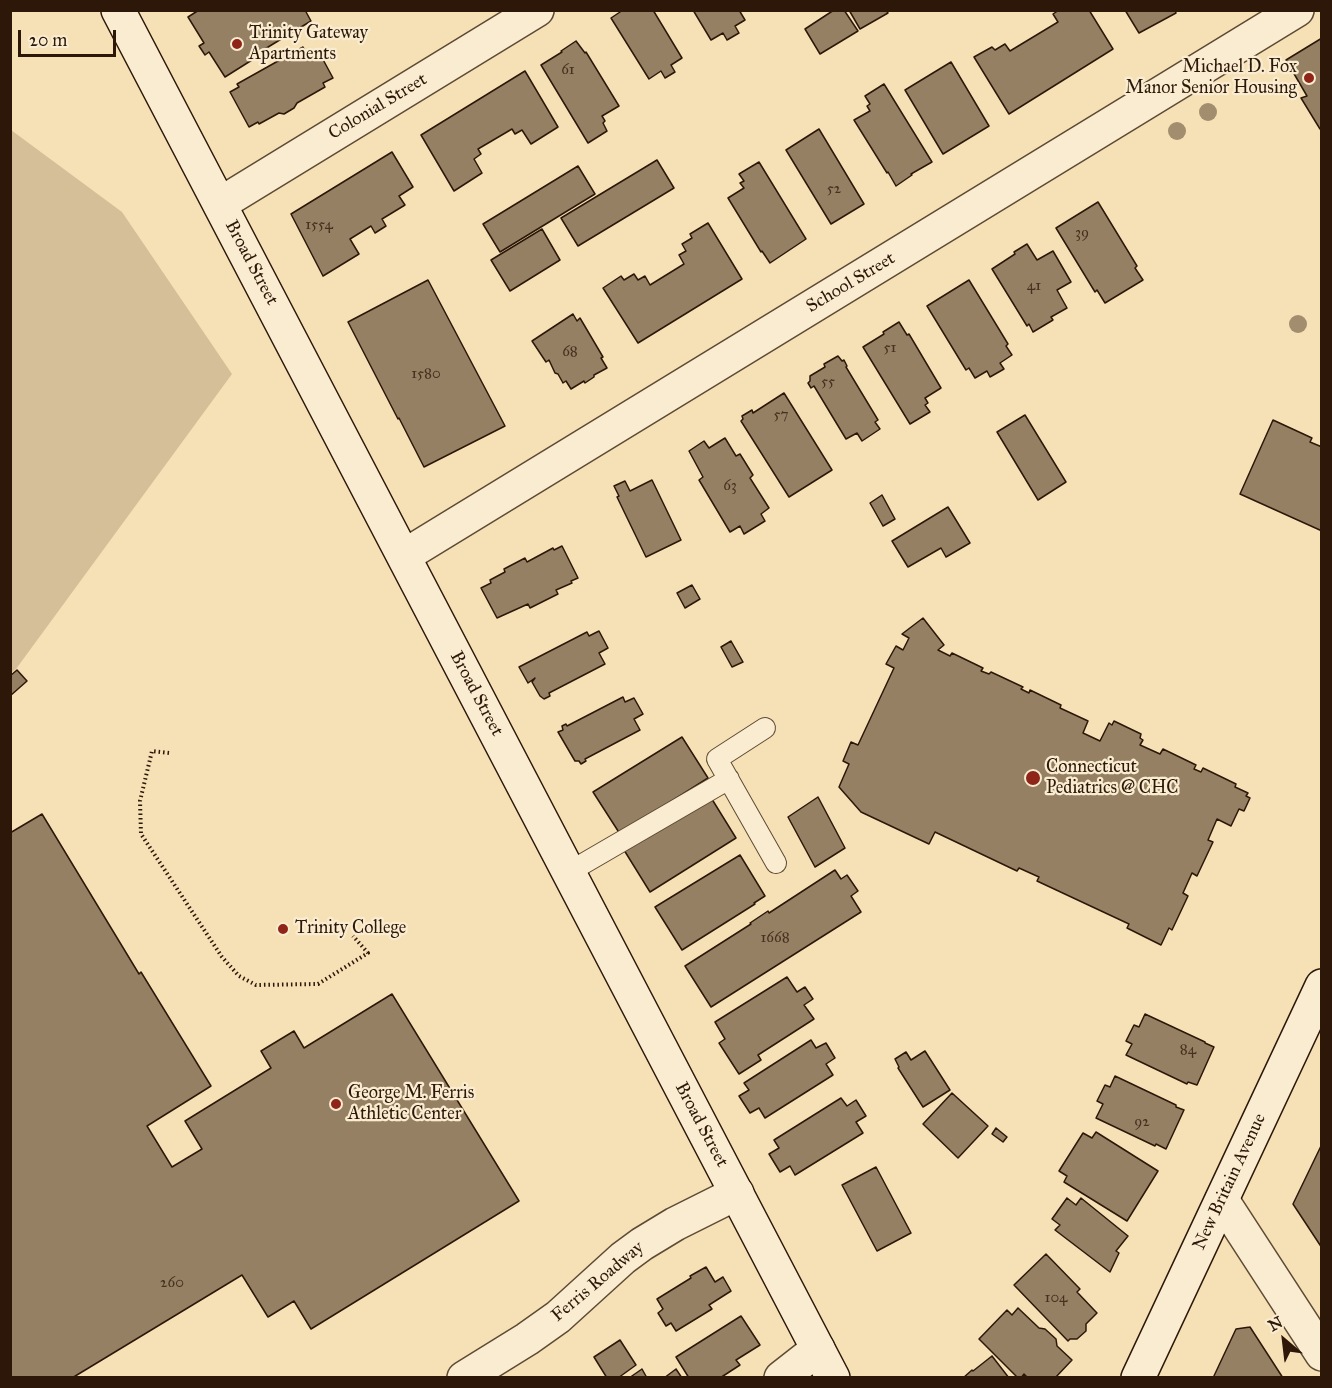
<!DOCTYPE html>
<style>
body{margin:0}
#map{position:relative;width:1332px;height:1388px;overflow:hidden;background:#f6e1b6;font-family:"IM FELL Great Primer",serif}
canvas{display:block}
.frame{position:absolute;inset:0;border:12px solid #2c1709;pointer-events:none}
.north{position:absolute;left:1254px;top:1310px;width:60px;height:60px;-webkit-text-stroke:4px #f9ecd0;paint-order:stroke;rotate:332deg;font-size:16px;font-weight:700;line-height:24px;text-align:center;color:#2c1709}
.north::after{content:'';display:block;margin:auto;width:21px;height:27px;background:#2c1709;clip-path:polygon(50% 0,100% 100%,50% 72%,0 100%)}
.scale{position:absolute;left:18px;top:30px;width:98px;height:27px;box-sizing:border-box;border:3px solid #2c1709;border-top:0;padding-left:8px;font-size:18px;line-height:21px;white-space:nowrap;color:#2c1709;-webkit-text-stroke:4px #f9ecd0;paint-order:stroke}
</style>
<div id="map">
<canvas width="1332" height="1388"></canvas>
<div class="frame"></div>
<div class="north">N</div>
<div class="scale">20 m</div>
</div>
<script>
const ctx = document.querySelector('canvas').getContext('2d');
ctx.lineJoin = 'round';
function fill(path, color) { ctx.fillStyle = color; ctx.fill(path, 'evenodd'); }
const toPath = rows => new Path2D(rows.map(r => 'M' + r).join(''));
function stroke(path, color, width, dash) { ctx.strokeStyle = color; ctx.lineWidth = width; ctx.lineCap = dash ? 'butt' : 'round'; ctx.setLineDash(dash || []); ctx.stroke(path); }
function label(font, color, halo, rows, align = 'center') {
  ctx.font = font + ' "IM FELL Great Primer",serif'; ctx.lineWidth = 4.5; ctx.setLineDash([]); ctx.textBaseline = 'middle'; ctx.strokeStyle = halo; ctx.fillStyle = color; for (const [text, x, y, turn = 0] of rows) {
    ctx.save(); ctx.translate(x, y); ctx.rotate((+turn || 0) * Math.PI / 180); ctx.textAlign = isNaN(turn) ? turn : align; if (halo) ctx.strokeText(text, 0, 0); ctx.fillText(text, 0, 0); ctx.restore();
  }
}
fill(toPath([
 [11,130,122,212,232,374,16,669,11,673]
]), '#d4bf99');
const building = toPath([
 [199,10,305,10,311,21,250,58,252,60,225,77,209,52,205,55,199,46,204,43,188,17,199,10],
 [623,10,653,10,682,58,671,65,675,72,665,78,661,71,649,79,611,18,623,10],
 [693,10,739,10,745,20,735,26,739,33,727,40,723,33,711,40,693,10],
 [834,10,844,10,858,31,820,54,805,29,834,10],
 [849,10,886,10,888,13,860,29,849,10],
 [1059,10,1089,10,1113,49,1009,114,974,57,992,47,995,50,1005,44,1010,51,1058,22,1053,14,1059,10],
 [1125,10,1175,10,1176,13,1139,33,1125,10],
 [1322,38,1322,128,1320,129,1301,98,1307,96,1286,60,1322,38],
 [576,41,585,53,586,52,619,106,602,116,605,121,603,123,607,131,588,143,541,65,562,52,561,51,576,41],
 [303,47,310,60,320,54,333,78,323,83,325,87,297,103,294,108,284,114,279,113,259,124,258,122,249,127,230,92,239,87,237,84,303,47],
 [951,62,989,126,943,154,905,90,951,62],
 [525,71,558,127,531,144,522,130,515,134,512,129,478,149,481,154,474,159,482,173,454,191,421,135,525,71],
 [884,84,932,162,911,174,912,175,896,186,888,172,887,173,854,120,870,111,867,106,870,104,865,96,884,84],
 [819,129,864,204,831,224,786,150,819,129],
 [392,152,413,187,399,196,405,205,382,219,386,226,375,233,371,226,350,239,359,254,323,276,291,214,392,152],
 [657,160,674,188,578,246,561,218,657,160],
 [759,162,806,239,770,263,762,251,761,252,728,198,744,188,740,183,744,181,739,174,759,162],
 [578,166,595,194,500,252,483,224,578,166],
 [1098,202,1137,266,1135,268,1143,280,1105,303,1097,290,1095,292,1056,228,1098,202],
 [708,223,742,279,638,343,603,288,621,276,624,280,634,274,638,280,645,276,650,285,684,264,679,255,686,251,682,244,692,238,690,234,708,223],
 [542,229,560,260,510,291,491,260,542,229],
 [1027,244,1037,260,1053,251,1071,282,1057,290,1067,308,1051,317,1053,320,1033,332,1029,324,1027,326,992,269,1015,254,1014,252,1027,244],
 [428,280,505,426,424,467,399,418,398,419,348,322,428,280],
 [969,280,1008,344,1006,346,1012,355,1000,363,1004,369,990,377,987,371,975,378,969,368,966,370,927,306,969,280],
 [573,314,577,321,580,318,603,357,601,358,607,368,594,375,594,377,585,383,584,381,571,389,566,381,563,383,558,374,555,373,549,360,546,362,532,341,573,314],
 [899,322,907,335,909,334,941,388,925,398,928,403,925,405,930,412,910,424,863,347,884,334,883,332,899,322],
 [838,356,842,361,844,360,847,366,846,367,878,420,875,422,880,429,862,441,857,433,846,439,814,386,811,388,808,383,810,381,810,376,825,367,824,364,838,356],
 [784,393,832,470,789,497,741,421,743,419,742,416,752,410,753,413,784,393],
 [1025,415,1066,482,1038,500,997,432,1025,415],
 [1273,420,1312,438,1310,442,1322,447,1322,531,1240,494,1273,420],
 [725,438,736,456,740,454,753,475,750,478,769,508,761,514,765,521,744,534,740,526,730,532,699,480,703,477,689,451,704,441,709,448,725,438],
 [652,480,681,540,646,557,617,497,619,496,614,486,625,481,630,491,652,480],
 [882,495,895,519,883,526,870,503,882,495],
 [948,507,970,543,946,557,941,548,908,567,892,541,948,507],
 [562,546,578,578,571,581,572,583,556,590,558,594,530,608,528,604,497,618,481,588,491,583,490,580,505,572,504,569,525,558,527,562,553,548,554,550,562,546],
 [692,585,700,599,685,608,677,593,692,585],
 [923,618,944,645,938,650,950,656,952,653,983,668,981,671,989,674,991,672,1023,687,1021,689,1029,693,1030,690,1061,705,1060,708,1088,721,1083,733,1100,741,1109,723,1112,725,1114,721,1141,734,1140,738,1143,740,1140,745,1160,754,1163,749,1196,765,1194,769,1201,772,1203,768,1236,784,1235,787,1248,793,1246,796,1250,798,1244,811,1239,809,1231,826,1217,819,1208,840,1213,842,1197,876,1192,873,1183,893,1188,896,1172,930,1169,928,1161,945,1127,928,1129,924,1037,881,1039,877,1019,868,1017,871,935,832,929,844,861,812,839,787,849,764,843,761,851,742,858,745,894,668,886,664,896,646,903,650,909,638,902,634,923,618],
 [599,631,608,648,599,653,605,664,549,693,550,696,544,699,540,696,532,682,535,678,528,683,519,667,587,632,589,636,599,631],
 [731,641,743,662,732,667,721,647,731,641],
 [17,670,27,681,10,696,10,676,17,670],
 [623,697,625,702,634,698,643,714,634,719,640,730,585,759,586,761,581,764,579,761,575,761,558,732,563,730,562,726,566,724,567,726,623,697],
 [682,737,708,778,620,834,593,792,682,737],
 [710,796,736,838,650,892,624,850,710,796],
 [818,797,845,848,815,867,788,817,818,797],
 [42,814,139,974,141,972,211,1086,147,1126,172,1167,202,1149,185,1121,271,1068,261,1051,294,1031,304,1048,392,994,519,1201,311,1329,294,1301,268,1317,242,1275,72,1378,10,1378,10,833,42,814],
 [740,855,765,896,754,903,755,904,682,950,655,907,740,855],
 [835,870,841,879,847,875,858,891,851,896,861,912,711,1007,685,966,751,924,750,923,768,911,769,913,835,870],
 [787,977,797,992,805,987,813,999,804,1005,814,1019,758,1055,761,1060,739,1074,719,1043,725,1039,715,1022,787,977],
 [1145,1014,1205,1042,1205,1043,1214,1047,1197,1085,1188,1082,1187,1084,1126,1055,1132,1044,1126,1041,1134,1025,1139,1027,1145,1014],
 [811,1040,816,1048,826,1043,835,1058,826,1064,833,1075,765,1118,759,1108,750,1113,739,1096,749,1090,744,1083,811,1040],
 [925,1051,950,1090,923,1107,898,1068,899,1067,895,1059,906,1052,911,1060,925,1051],
 [1115,1076,1176,1105,1176,1107,1184,1110,1166,1149,1156,1144,1155,1146,1096,1118,1103,1104,1097,1101,1105,1085,1110,1087,1115,1076],
 [952,1093,988,1126,958,1158,923,1124,952,1093],
 [841,1098,847,1106,856,1100,866,1116,856,1122,863,1133,795,1175,790,1166,780,1172,769,1154,779,1148,774,1140,841,1098],
 [996,1128,1007,1137,1003,1142,992,1134,996,1128],
 [1096,1132,1158,1171,1127,1221,1064,1182,1067,1176,1059,1171,1083,1133,1092,1138,1096,1132],
 [1321,1146,1322,1146,1322,1248,1293,1204,1321,1146],
 [876,1167,911,1233,877,1251,842,1185,876,1167],
 [1067,1198,1076,1205,1081,1198,1128,1236,1116,1251,1119,1253,1110,1272,1055,1230,1060,1225,1052,1219,1067,1198],
 [1046,1254,1080,1289,1077,1292,1097,1313,1086,1324,1086,1331,1077,1339,1070,1339,1068,1341,1014,1285,1046,1254],
 [706,1267,715,1282,723,1277,731,1291,709,1305,712,1309,676,1331,671,1323,666,1326,658,1313,663,1309,657,1299,691,1278,690,1276,706,1267],
 [1018,1308,1039,1328,1045,1329,1056,1339,1057,1346,1072,1360,1055,1378,1028,1378,1024,1374,1021,1378,1018,1378,979,1339,1007,1310,1012,1315,1018,1308],
 [741,1316,760,1345,736,1360,740,1365,720,1378,689,1378,676,1357,741,1316],
 [1250,1327,1283,1378,1213,1378,1236,1329,1250,1327],
 [620,1340,636,1365,618,1378,607,1378,594,1357,620,1340],
 [992,1356,1009,1378,963,1378,972,1370,973,1371,992,1356],
 [642,1369,647,1378,629,1378,642,1369],
 [676,1369,682,1378,664,1378,676,1369]
]);
fill(building, '#958063');
stroke(building, '#2c1709', 1.5);
const service = toPath([
 [765,728,717,759,776,863],
 [569,872,729,779]
]);
const minor = toPath([
 [220,204,537,10],
 [404,556,1297,10],
 [1222,1200,1322,1354],
 [464,1378,527,1339,558,1317,623,1258,642,1244,675,1224,737,1193],
 [781,1378,818,1349]
]);
const secondary = toPath([
 [118,10,833,1378],
 [1138,1378,1322,986]
]);
stroke(service, '#5e4a34', 22);
stroke(minor, '#5e4a34', 36);
stroke(secondary, '#2c1709', 36);
stroke(toPath([
 [169,753,152,751,140,801,141,834,222,957,239,976,256,985,318,984,368,953,353,936]
]), '#2c1709', 4, [1.5, 3]);
stroke(service, '#f9ecd0', 20);
stroke(minor, '#f9ecd0', 33);
stroke(secondary, '#f9ecd0', 33);
ctx.fillStyle = '#a28d6e';
for (const [x, y] of [
 [1208,112],
 [1177,131],
 [1298,324]
]) { ctx.beginPath(); ctx.arc(x, y, 9, 0, 2 * Math.PI); ctx.fill(); }
for (const [x, y, r, color] of [
 [237,44,6,"#8f2418"],
 [1309,78,6,"#8f2418"],
 [1033,778,8,"#8f2418"],
 [283,929,6,"#8f2418"],
 [336,1104,6,"#8f2418"]
]) { const dot = new Path2D(); dot.arc(x, y, r, 0, 2 * Math.PI); ctx.fillStyle = color; ctx.fill(dot); stroke(dot, '#f9ecd0', 2); }
label('15px', '#463120', null, [
 ["61",568,70],
 ["52",834,189],
 ["1554",319,225],
 ["39",1082,233],
 ["41",1034,286],
 ["51",890,348],
 ["68",570,352],
 ["1580",426,374],
 ["55",828,382],
 ["57",781,415],
 ["63",730,486],
 ["1668",775,938],
 ["84",1188,1050],
 ["92",1142,1122],
 ["260",172,1283],
 ["104",1056,1298]
]);
label('18px', '#2c1709', '#f9ecd0', [
 ["Trinity Gateway",249,34],
 ["Apartments",249,55],
 ["Michael D. Fox",1297,68,"right"],
 ["Manor Senior Housing",1297,89,"right"],
 ["Connecticut",1046,768],
 ["Pediatrics @ CHC",1046,789],
 ["Trinity College",295,929],
 ["George M. Ferris",348,1094],
 ["Athletic Center",348,1115]
], 'left');
label('18px', '#2c1709', '#f9ecd0', [
 ["Colonial Street",378,107,-31],
 ["Broad Street",251,263,62],
 ["School Street",851,283,-31],
 ["Broad Street",476,694,62],
 ["Broad Street",701,1125,62],
 ["New Britain Avenue",1230,1182,-65],
 ["Ferris Roadway",598,1282,-40]
]);
</script>
